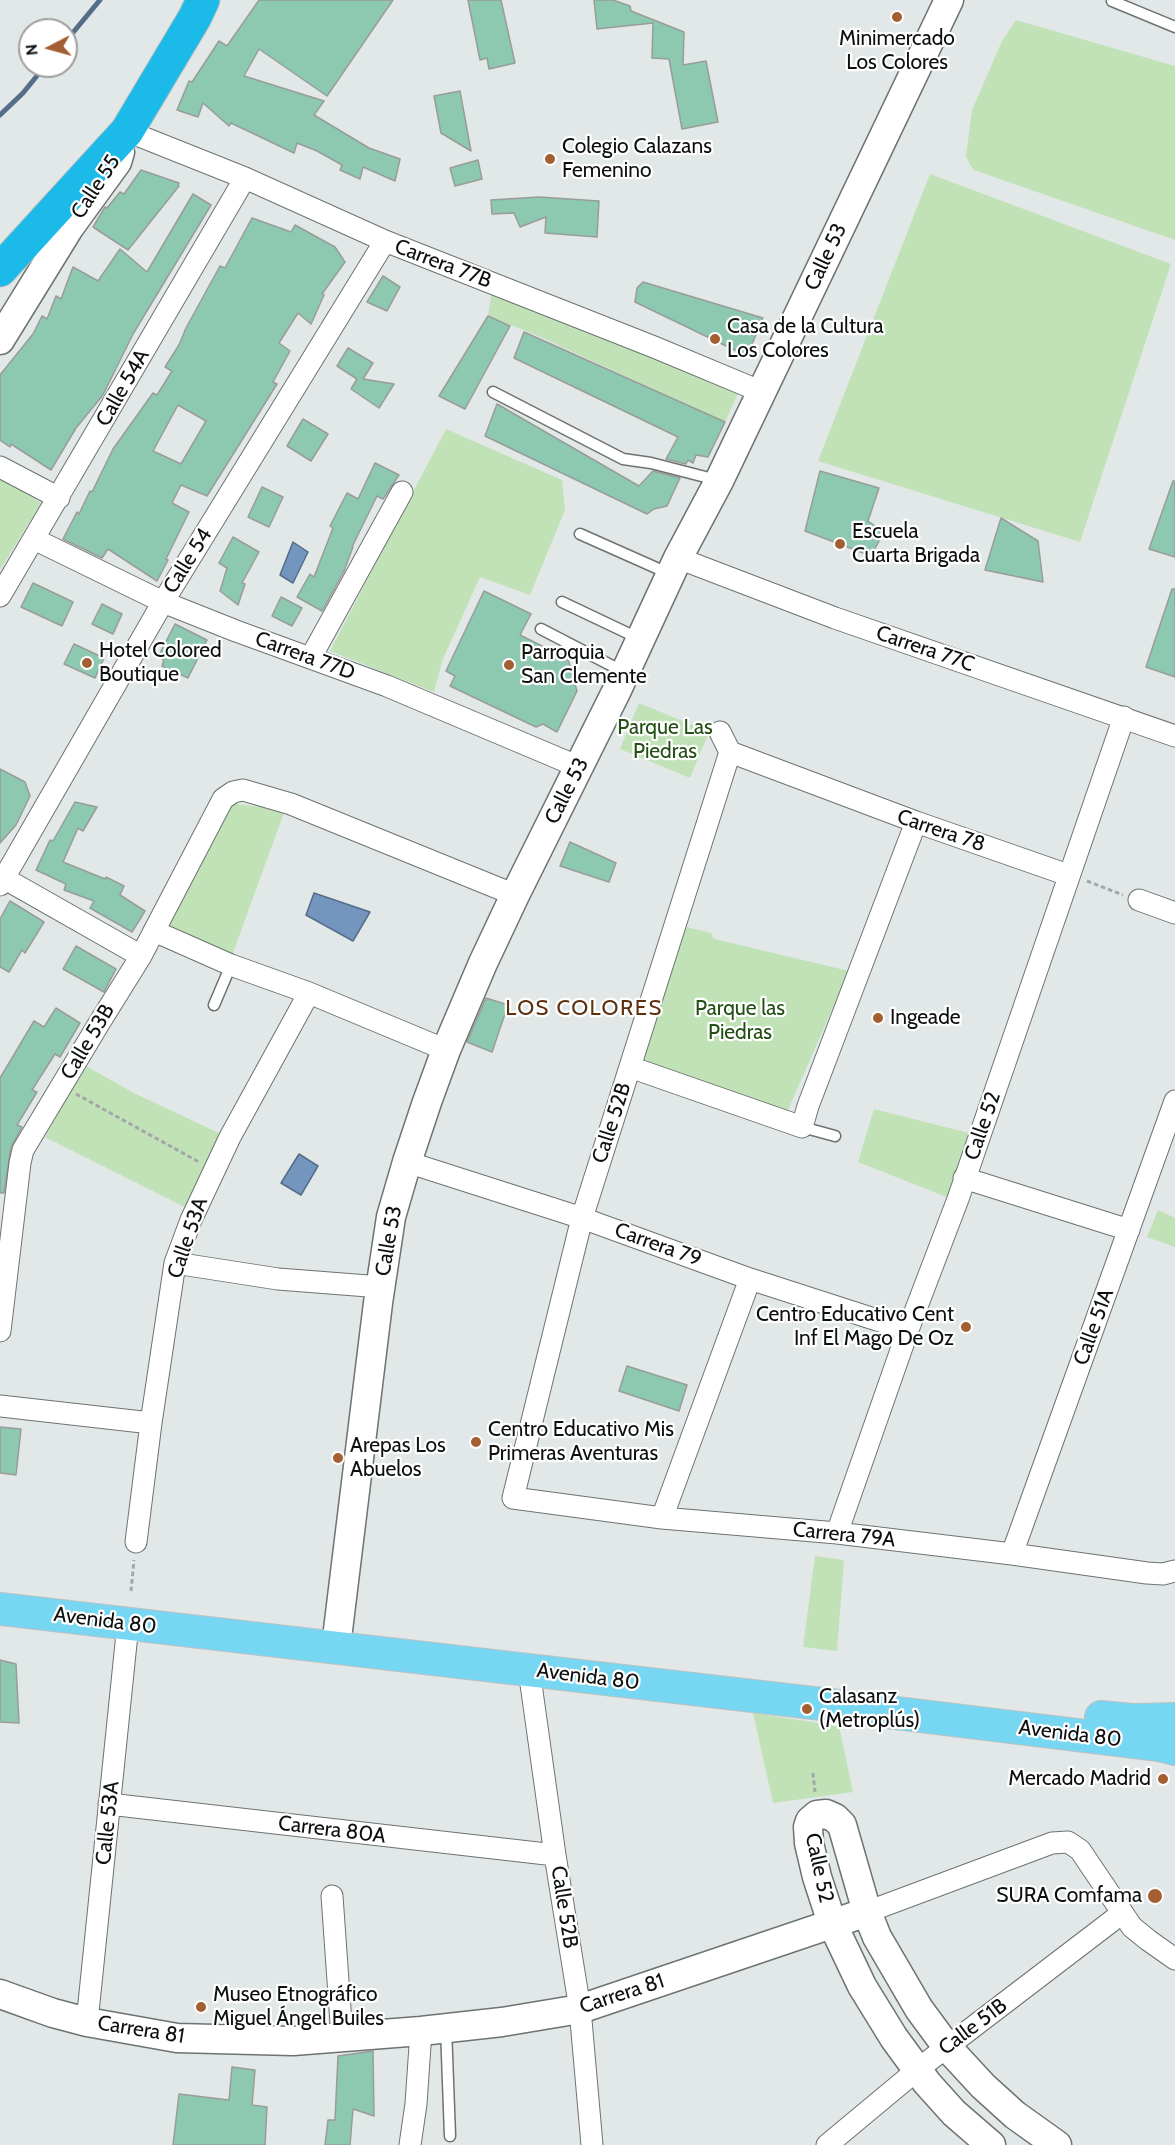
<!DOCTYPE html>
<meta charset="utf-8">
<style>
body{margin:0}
#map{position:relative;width:1175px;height:2145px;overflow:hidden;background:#e2e8e8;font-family:Cabin,sans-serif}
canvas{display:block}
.north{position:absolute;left:18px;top:18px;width:60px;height:60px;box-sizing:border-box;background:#fff;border:2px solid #9f9f9f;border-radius:50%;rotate:264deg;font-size:16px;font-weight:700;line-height:24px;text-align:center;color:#0e1010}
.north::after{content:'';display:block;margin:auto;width:21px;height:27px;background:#a35f31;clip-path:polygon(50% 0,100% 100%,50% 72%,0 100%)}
</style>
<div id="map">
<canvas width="1175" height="2145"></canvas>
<div class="north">N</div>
</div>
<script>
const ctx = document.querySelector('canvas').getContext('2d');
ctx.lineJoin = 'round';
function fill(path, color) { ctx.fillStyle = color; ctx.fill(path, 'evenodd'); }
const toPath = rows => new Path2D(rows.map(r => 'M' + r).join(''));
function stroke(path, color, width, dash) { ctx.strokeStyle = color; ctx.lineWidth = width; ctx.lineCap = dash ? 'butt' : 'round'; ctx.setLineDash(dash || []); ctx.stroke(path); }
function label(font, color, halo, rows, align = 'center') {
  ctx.font = font + ' Cabin,sans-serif'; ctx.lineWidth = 4.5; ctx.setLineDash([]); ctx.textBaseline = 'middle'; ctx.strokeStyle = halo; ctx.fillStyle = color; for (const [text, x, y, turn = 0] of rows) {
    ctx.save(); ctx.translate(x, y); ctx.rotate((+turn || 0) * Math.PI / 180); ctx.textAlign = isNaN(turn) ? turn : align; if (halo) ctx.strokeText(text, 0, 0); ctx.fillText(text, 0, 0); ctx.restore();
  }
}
fill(toPath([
 [1016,20,1175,66,1175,240,974,170,970,165,966,156,972,110,1002,41],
 [930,174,1171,264,1080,542,818,461],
 [492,290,740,389,725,422,536,335,488,316],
 [446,429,562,480,565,510,530,595,480,577,443,659,434,692,330,651],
 [0,477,41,503,0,570],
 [639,703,709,732,690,778,620,749],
 [228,803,285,810,230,961,156,930],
 [678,925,711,933,713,938,719,940,849,971,788,1110,639,1068],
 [84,1065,134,1093,223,1135,185,1207,45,1137],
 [874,1109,969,1133,954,1200,858,1162],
 [1158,1210,1175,1218,1175,1247,1147,1237],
 [815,1556,844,1560,837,1651,803,1647],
 [753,1713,839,1726,853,1792,773,1803]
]), '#c0e2b6');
const water = toPath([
 [293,542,308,552,293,583,280,575,293,542],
 [314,893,370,912,353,941,306,915,314,893],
 [299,1154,318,1166,301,1195,281,1183,299,1154]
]);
fill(water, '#7495bd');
stroke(water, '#556d89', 1.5);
stroke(toPath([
 [66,41,100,0],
 [0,115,23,93,45,66]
]), '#556d89', 5);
const building = toPath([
 [259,0,393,0,327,96,259,49,244,76,324,101,314,115,369,148,400,159,395,181,363,167,360,179,340,170,342,165,317,151,297,143,294,153,231,123,229,126,203,103,198,117,177,110,189,81,192,82,219,41,227,46,259,0],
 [468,0,501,0,515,63,489,69,487,58,480,60,468,0],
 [594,0,613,0,630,6,631,11,684,32,683,65,706,61,718,122,682,129,669,59,652,58,653,23,597,29,594,0],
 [460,91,471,151,441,133,434,96,460,91],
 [478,160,482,179,455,186,450,168,478,160],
 [141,170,179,183,178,185,179,186,128,250,93,227,105,207,107,208,120,192,124,194,141,170],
 [193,194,211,205,133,334,103,395,76,428,51,470,11,444,10,447,0,440,0,375,33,334,42,316,47,319,56,296,61,299,73,267,98,281,120,249,147,272,193,194],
 [539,197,599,201,597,237,545,233,546,217,520,227,514,213,492,214,491,200,539,197],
 [252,218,291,232,295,225,335,247,345,262,322,294,324,295,311,324,298,313,279,343,290,351,273,382,277,384,207,496,181,485,172,503,189,512,166,559,168,560,157,581,108,549,102,558,63,539,77,512,79,514,90,491,92,492,113,449,153,393,157,395,172,371,165,367,179,345,186,328,220,266,225,268,252,218],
 [178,405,206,421,181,464,153,451,178,405],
 [383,276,400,287,387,311,367,302,383,276],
 [643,282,763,318,747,356,635,302,637,288,643,282],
 [488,316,510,326,465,409,439,396,488,316],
 [524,332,725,422,708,457,696,455,693,463,688,460,686,464,666,459,678,437,514,358,524,332],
 [348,348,373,363,363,379,394,384,379,408,351,389,357,379,337,366,348,348],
 [497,404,639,486,653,471,680,478,667,506,654,509,647,514,485,436,497,404],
 [303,419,328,434,311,461,287,446,303,419],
 [375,463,399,475,383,499,377,496,352,547,353,547,344,571,322,611,297,597,310,574,314,577,333,528,330,526,347,493,358,499,375,463],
 [820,471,879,488,868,521,884,532,871,556,805,531,820,471],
 [1173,481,1175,481,1175,557,1149,549,1173,481],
 [262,487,283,497,269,527,248,517,262,487],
 [1001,518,1038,541,1043,582,985,570,1001,518],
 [233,537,259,552,242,583,245,584,238,605,220,591,227,568,219,563,233,537],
 [33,583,73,602,62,626,21,607,33,583],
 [1172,589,1175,589,1175,677,1146,667,1172,589],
 [484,591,531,614,520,635,568,659,577,691,557,732,543,724,536,727,450,686,455,676,446,671,484,591],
 [281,597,302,608,292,626,272,616,281,597],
 [102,604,122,614,113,634,92,624,102,604],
 [175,624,207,640,188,678,162,666,164,660,158,657,175,624],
 [74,644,104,658,95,678,64,664,74,644],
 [0,769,25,782,30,796,16,825,0,843,0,769],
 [75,802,97,807,83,831,78,828,63,862,105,879,106,877,124,886,120,895,145,911,132,932,90,908,94,901,64,890,66,884,36,870,50,840,53,841,75,802],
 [570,842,616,863,609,882,560,866,570,842],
 [10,901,44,922,25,953,22,950,9,972,0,967,0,919,10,901],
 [76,946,116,969,104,992,63,969,76,946],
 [486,998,508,1005,492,1052,467,1042,486,998],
 [56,1008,80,1023,60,1057,55,1054,32,1090,37,1092,17,1125,22,1127,11,1147,4,1193,0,1193,0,1078,34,1021,44,1027,56,1008],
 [627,1366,687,1385,679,1411,619,1391,627,1366],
 [0,1427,21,1429,16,1475,0,1473,0,1427],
 [0,1660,16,1664,19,1723,0,1722,0,1660],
 [373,2051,374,2116,353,2109,350,2145,325,2145,328,2120,335,2120,338,2056,373,2051],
 [232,2067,255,2070,252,2105,267,2107,265,2145,173,2145,179,2094,229,2100,232,2067]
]);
fill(building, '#8dc8b0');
stroke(building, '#989d9a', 1.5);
const lane = toPath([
 [1112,1,1175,27],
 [493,392,623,459,651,463,717,480],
 [580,534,670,574],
 [562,602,640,639],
 [541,629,624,672],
 [214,1005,231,965],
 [802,1127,835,1136],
 [446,2028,450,2136]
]);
const street = toPath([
 [127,131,245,178,385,241,654,347,762,392],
 [0,467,59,498],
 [34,539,163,602,236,631,387,686,579,767],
 [678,558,835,618,1175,736],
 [0,596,245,178],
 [311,657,402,492],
 [720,732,730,752,916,822,1068,875],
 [730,752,582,1218,513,1498,662,1518,837,1533,1012,1554,1147,1573,1163,1574,1175,1571],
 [0,876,141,956],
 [0,885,163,602,385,241],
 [1139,900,1175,913],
 [154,931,231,965,309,993,446,1050],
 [630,1067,802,1127,808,1106,916,822],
 [407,1162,582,1218,750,1279,908,1330],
 [964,1178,1129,1230],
 [175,1263,278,1279,381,1287],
 [0,1331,20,1163,23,1150,98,1025,141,956,223,799,233,792,243,790,291,804,515,895],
 [0,1406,151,1423],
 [662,1518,750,1279],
 [837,1533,908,1330,958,1199,1124,717],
 [136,1542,151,1423,175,1263,191,1220,230,1137,309,993],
 [1012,1554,1175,1101],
 [529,1670,555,1855,580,2009,592,2145],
 [109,1804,555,1855],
 [332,1896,342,2037],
 [867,1912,1052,1843,1068,1842,1080,1850,1132,1927,1148,1940,1175,1959],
 [87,2022,128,1624],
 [410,2145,416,2104,421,2031],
 [827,2145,922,2066,1121,1914]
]);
const secondary = toPath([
 [0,340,69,228,117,162,120,152],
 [338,1630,378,1303,391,1217,407,1162,427,1102,446,1050,483,963,515,895,617,690,678,558,719,481,949,0],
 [0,1994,53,2013,87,2022,177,2038,293,2041,421,2031,502,2022,580,2009,867,1912],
 [991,2145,954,2113,927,2083,894,2038,862,1986,832,1923,817,1877,809,1843,808,1827,810,1821,817,1815,826,1814,835,1818,842,1825,867,1912,877,1937,919,2009,947,2047,983,2086,1015,2115,1057,2145]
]);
const primary = toPath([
 [0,1609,822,1704,1159,1745,1175,1749],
 [1101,1717,1132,1720,1175,1719]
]);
const highway = toPath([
 [0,270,127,131,195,17,203,0]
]);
stroke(lane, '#6d7272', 13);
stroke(street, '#6d7272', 23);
stroke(secondary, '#6d7272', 31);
stroke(primary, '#c0c1c1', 34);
stroke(highway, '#c0c1c1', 35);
stroke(toPath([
 [1087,881,1123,895],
 [76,1094,199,1162],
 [131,1591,134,1560],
 [813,1773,815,1792]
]), '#a2a7a7', 3, [4.5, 3]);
stroke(lane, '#fff', 10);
stroke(street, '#fff', 21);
stroke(secondary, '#fff', 28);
stroke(primary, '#77d6f1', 32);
stroke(highway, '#1cbae8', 33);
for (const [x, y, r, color] of [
 [897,17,6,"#a35f31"],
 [550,159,6,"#a35f31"],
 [715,339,6,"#a35f31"],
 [840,544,6,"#a35f31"],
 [87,663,6,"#a35f31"],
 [509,665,6,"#a35f31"],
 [878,1018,6,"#a35f31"],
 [966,1327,6,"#a35f31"],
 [476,1442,6,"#a35f31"],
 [338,1458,6,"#a35f31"],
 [807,1709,6,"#a35f31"],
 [1163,1779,6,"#a35f31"],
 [1155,1896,8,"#a35f31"],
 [201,2007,6,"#a35f31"]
]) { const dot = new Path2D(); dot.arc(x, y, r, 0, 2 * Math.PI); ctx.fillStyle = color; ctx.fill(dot); stroke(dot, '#fff', 2); }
label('21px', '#0e1010', '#fff', [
 ["Minimercado",897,39,"center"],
 ["Los Colores",897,63,"center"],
 ["Colegio Calazans",562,147],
 ["Femenino",562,171],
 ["Casa de la Cultura",727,327],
 ["Los Colores",727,351],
 ["Escuela",852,532],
 ["Cuarta Brigada",852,556],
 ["Hotel Colored",99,651],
 ["Boutique",99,675],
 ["Parroquia",521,653],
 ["San Clemente",521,677],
 ["Ingeade",890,1018],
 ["Centro Educativo Cent",954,1315,"right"],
 ["Inf El Mago De Oz",954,1339,"right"],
 ["Centro Educativo Mis",488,1430],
 ["Primeras Aventuras",488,1454],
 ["Arepas Los",350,1446],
 ["Abuelos",350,1470],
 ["Calasanz",819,1697],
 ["(Metroplús)",819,1721],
 ["Mercado Madrid",1151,1779,"right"],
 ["SURA Comfama",1142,1896,"right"],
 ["Museo Etnográfico",213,1995],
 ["Miguel Ángel Builes",213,2019]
], 'left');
label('21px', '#0e1010', '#fff', [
 ["Calle 55",96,187,-57],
 ["Calle 53",826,257,-65],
 ["Carrera 77B",443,264,21],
 ["Calle 54A",123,388,-60],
 ["Calle 54",188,561,-58],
 ["Carrera 77C",925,649,19],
 ["Carrera 77D",305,656,20],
 ["Calle 53",567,791,-63],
 ["Carrera 78",941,831,19],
 ["Calle 53B",88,1042,-59],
 ["Calle 52B",612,1123,-72],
 ["Calle 52",983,1126,-71],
 ["Calle 53A",188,1238,-71],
 ["Calle 53",389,1241,-80],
 ["Carrera 79",658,1245,20],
 ["Calle 51A",1094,1327,-70],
 ["Carrera 79A",844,1535,6],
 ["Avenida 80",105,1621,7],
 ["Avenida 80",588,1677,7],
 ["Avenida 80",1070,1734,7],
 ["Calle 53A",108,1823,-84],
 ["Carrera 80A",332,1830,7],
 ["Calle 52",819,1868,78],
 ["Calle 52B",564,1907,81],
 ["Carrera 81",622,1994,-18],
 ["Calle 51B",973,2027,-37],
 ["Carrera 81",141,2030,9]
]);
label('21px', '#234e14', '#fff', [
 ["Parque Las",665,728],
 ["Piedras",665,752],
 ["Parque las",740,1009],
 ["Piedras",740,1033]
]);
ctx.letterSpacing = '1.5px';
label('22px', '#5e3010', '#fff', [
 ["LOS COLORES",584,1009]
]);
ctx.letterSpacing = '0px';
</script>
